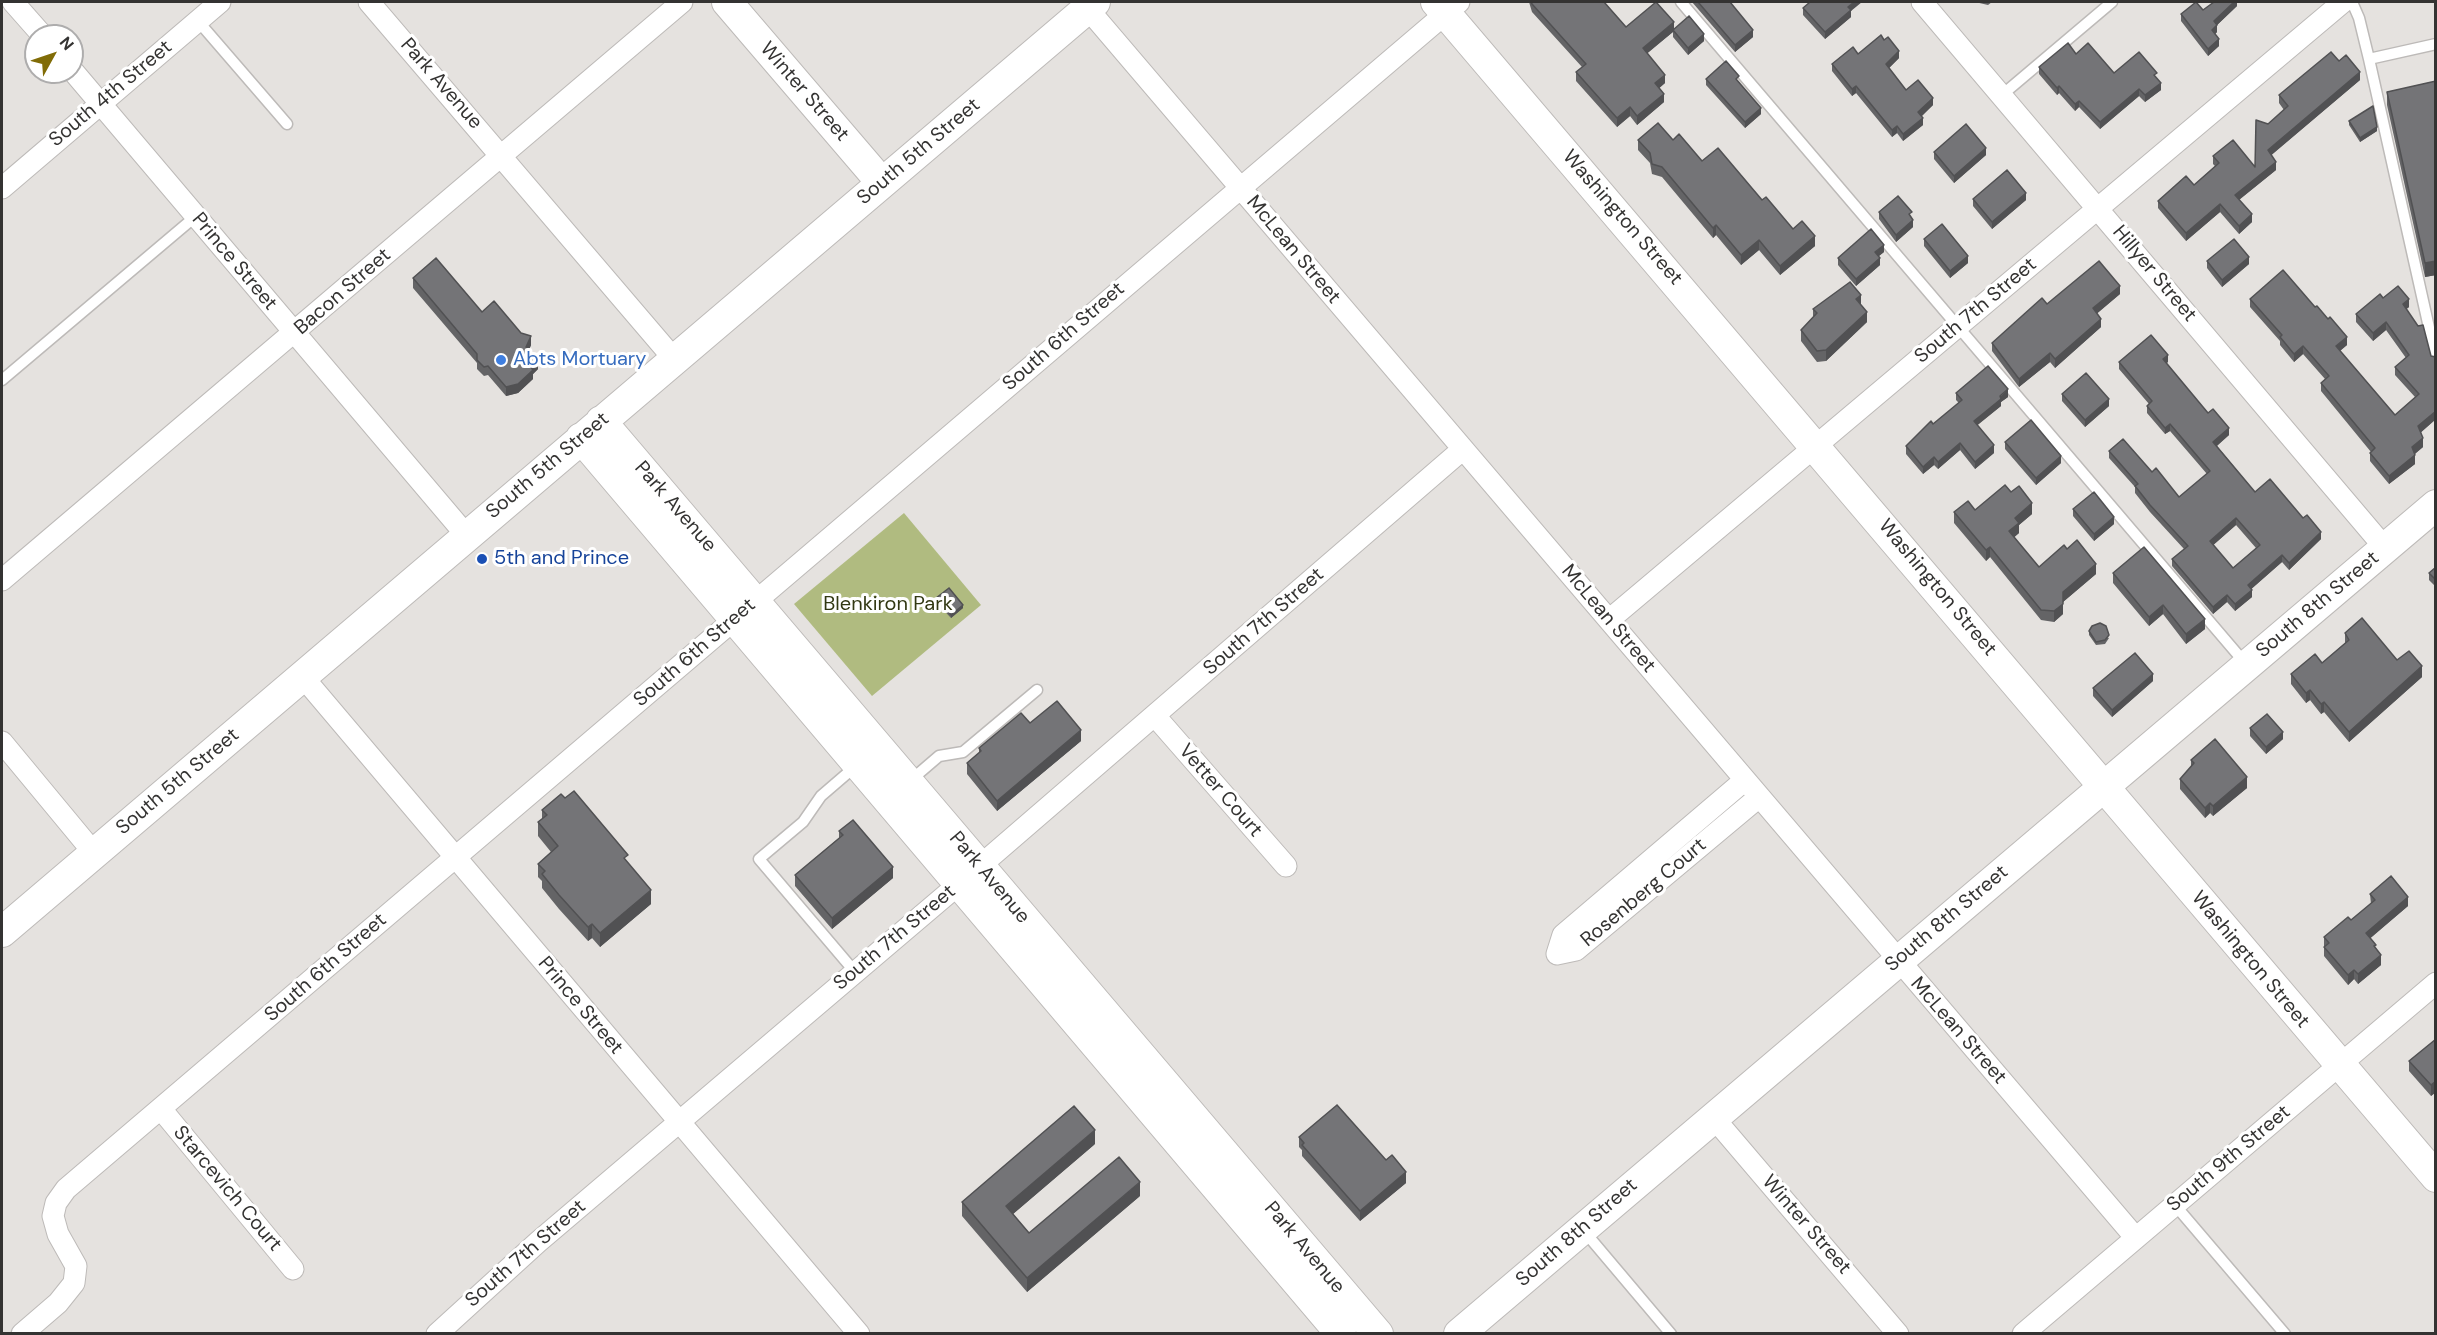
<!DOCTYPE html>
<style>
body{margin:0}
#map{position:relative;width:2437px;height:1335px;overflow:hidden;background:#e5e2df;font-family:"DM Sans",sans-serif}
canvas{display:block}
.frame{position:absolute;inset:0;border:3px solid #343332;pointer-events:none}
.north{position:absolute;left:24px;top:24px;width:60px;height:60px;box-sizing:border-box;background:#fff;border:2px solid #aeadad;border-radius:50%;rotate:50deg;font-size:16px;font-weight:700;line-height:24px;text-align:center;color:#343332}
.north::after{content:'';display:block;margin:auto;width:21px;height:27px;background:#816c07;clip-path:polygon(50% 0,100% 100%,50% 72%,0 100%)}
</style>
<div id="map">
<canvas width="2437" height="1335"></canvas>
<div class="frame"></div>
<div class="north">N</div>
</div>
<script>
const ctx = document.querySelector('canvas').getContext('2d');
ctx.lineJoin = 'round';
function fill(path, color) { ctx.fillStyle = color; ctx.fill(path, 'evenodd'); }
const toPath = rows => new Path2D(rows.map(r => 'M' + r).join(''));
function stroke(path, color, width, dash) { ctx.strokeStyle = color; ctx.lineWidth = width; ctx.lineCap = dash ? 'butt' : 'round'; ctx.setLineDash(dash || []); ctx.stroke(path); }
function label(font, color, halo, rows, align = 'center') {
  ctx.font = font + ' "DM Sans",sans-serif'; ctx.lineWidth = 6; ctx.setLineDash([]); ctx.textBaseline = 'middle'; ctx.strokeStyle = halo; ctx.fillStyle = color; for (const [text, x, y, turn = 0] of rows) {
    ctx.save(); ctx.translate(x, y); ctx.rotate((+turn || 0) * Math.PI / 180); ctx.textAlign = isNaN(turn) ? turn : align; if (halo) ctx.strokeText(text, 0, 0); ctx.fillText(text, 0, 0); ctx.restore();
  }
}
fill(toPath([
 [904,513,981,605,872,696,794,604]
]), '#b0bb80');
const lane = toPath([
 [1681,2,2245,663],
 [2352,2,2359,18,2369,59,2436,359],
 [198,21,287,124],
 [2369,59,2436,44],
 [2002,95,2112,2],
 [2,380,196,216],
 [911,780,939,756,963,752,1037,690],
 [855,972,759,859,803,822,821,796,857,765],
 [2175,1205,2285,1334],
 [1584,1231,1671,1334]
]);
const street = toPath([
 [13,2,43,36],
 [369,2,674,359],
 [1082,2,2135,1237],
 [1922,2,2385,548],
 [72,70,467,536],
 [2,188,220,2],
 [2,580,682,2],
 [1609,620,2343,2],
 [303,677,859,1334],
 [1155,716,1286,866],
 [2,742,94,853],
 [1745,780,1563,935,1557,954,1576,950,1759,797],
 [161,1109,293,1269],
 [1713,1117,1898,1334],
 [22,1334,58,1303,74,1283,76,1266,58,1234,53,1216,56,1203,66,1189,1459,2],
 [437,1334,538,1242,959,884,1463,449],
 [2023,1334,2436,983]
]);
const secondary = toPath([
 [727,2,882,183],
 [1436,2,2436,1177],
 [601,421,1378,1334],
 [581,438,1341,1334],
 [2,932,1095,2],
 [1459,1334,2436,505]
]);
stroke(lane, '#bdbab8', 13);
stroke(street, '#bdbab8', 23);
stroke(secondary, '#bdbab8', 32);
stroke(lane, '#fff', 10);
stroke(street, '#fff', 21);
stroke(secondary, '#fff', 30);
fill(toPath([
 [1529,2,1604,2,1626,27,1674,29,1704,41,1688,55,1673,37,1673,32,1647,53,1665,83,1659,88,1664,102,1637,125,1630,116,1617,127,1576,81,1576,72,1582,67,1532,12],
 [1692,2,1730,2,1753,37,1735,52],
 [1975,2,1992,2,1988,5],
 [2237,2,2237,6,2217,25,2217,32,2215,34,2219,46,2208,56,2181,21,2181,14,2203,10],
 [1803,8,1851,11,1851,17,1825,39,1803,15],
 [1858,54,1899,58,1889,68,1906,90,1933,105,1921,116,1923,125,1903,141,1897,133,1892,137,1856,93,1852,96,1832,71,1832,64],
 [2076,54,2114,73,2157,79,2161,90,2145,102,2139,96,2100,129,2079,107,2075,111,2059,93,2057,95,2039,74,2039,67],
 [2339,61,2360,80,2271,155,2276,170,2239,200,2252,222,2239,234,2220,212,2186,241,2158,208,2158,201,2194,185,2215,166,2213,164,2213,156,2255,167,2268,124,2284,110,2279,103,2279,95],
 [1706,79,1739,82,1761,114,1745,128,1706,85],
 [2436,81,2436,275,2425,277,2387,105,2387,92],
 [2349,121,2377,131,2360,142,2349,125],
 [1638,140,1673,140,1702,161,1762,200,1793,229,1815,246,1780,275,1759,250,1741,265,1716,235,1713,238,1662,177,1652,174,1650,163,1638,150],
 [1934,152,1986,155,1954,183,1934,159],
 [1973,199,2026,200,1992,229,1973,206],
 [1879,212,1912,218,1913,227,1896,242,1879,219],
 [1924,239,1968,263,1950,278,1924,246],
 [1884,252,1879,256,1880,265,1856,286,1838,265,1838,258],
 [2207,261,2249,264,2222,287,2207,268],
 [413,278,482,312,531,345,529,350,538,369,533,374,533,379,518,393,506,396,488,375,484,376,477,369,477,363,413,288],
 [2120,294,2097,313,2101,327,2055,368,2050,362,2019,387,1992,351,1992,343,2047,304],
 [2383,298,2409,307,2406,309,2431,356,2436,357,2436,419,2421,432,2423,447,2415,454,2415,464,2389,484,2370,461,2370,453,2371,452,2321,391,2321,383,2325,379,2303,354,2294,362,2280,345,2280,341,2250,307,2250,299,2347,345,2340,351,2395,415,2415,397,2395,375,2395,367,2406,358,2386,330,2373,341,2356,322,2356,314],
 [1861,305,1867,322,1826,361,1817,362,1801,341,1801,330,1813,317,1813,309],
 [2119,362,2168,362,2166,363,2208,413,2229,435,2217,446,2255,492,2321,539,2289,570,2282,562,2251,589,2252,597,2235,611,2227,602,2213,614,2172,566,2172,559,2184,549,2150,512,2135,493,2135,487,2109,458,2109,451,2152,472,2179,497,2207,474,2170,431,2165,434,2147,413,2147,406,2149,404,2119,369],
 [2236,525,2256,548,2233,568,2213,545],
 [1956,393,2008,397,2001,402,2001,406,1977,425,1994,453,1975,469,1960,450,1938,469,1934,465,1923,474,1906,454,1906,446,1959,403,1956,400],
 [2062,394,2109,406,2085,427,2062,401],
 [2005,442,2061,463,2036,485,2005,449],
 [2011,492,2032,514,2019,525,2019,533,2014,537,2039,567,2067,549,2096,574,2063,602,2063,614,2054,622,2041,620,1990,557,1986,561,1954,523,1954,512,1975,510],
 [2073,509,2114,524,2094,541,2073,516],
 [2436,567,2436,587,2429,580,2429,573],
 [2113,573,2205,629,2186,644,2163,614,2149,626,2113,583],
 [936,598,963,608,951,618,936,602],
 [2089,631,2109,638,2105,644,2096,645,2089,635],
 [2345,633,2397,660,2422,677,2349,742,2324,712,2321,714,2310,700,2306,703,2291,684,2291,674,2322,663,2345,643],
 [2153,681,2112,717,2093,696,2093,688],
 [1030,723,1081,741,997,811,967,774,967,763,979,753,979,748],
 [2250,728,2283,739,2266,754,2250,736],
 [2191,760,2247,788,2213,816,2210,813,2205,818,2180,789,2180,779,2191,767],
 [542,810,628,863,651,904,600,947,592,938,588,941,559,909,542,888,542,881,538,877,538,864,551,852,538,836,538,822,542,819],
 [839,831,893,878,832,929,795,886,795,875,839,838],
 [2370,894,2408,906,2370,938,2376,948,2381,965,2358,984,2354,979,2348,985,2324,956,2324,937,2351,920,2371,904],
 [2436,1039,2436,1092,2431,1096,2409,1071,2409,1061],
 [1299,1137,1406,1183,1360,1221,1302,1156,1302,1150,1299,1147],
 [1095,1144,1013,1214,1029,1233,1140,1196,1027,1292,962,1216,962,1202]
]), '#646466');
fill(toPath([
 [1854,2,1862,2,1851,11,1851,17,1825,39,1825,32,1848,7],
 [2234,2,2237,2,2237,6,2214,28,2214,21],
 [1674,22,1674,31,1643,57,1643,48],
 [2217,25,2217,32,2212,37,2212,30],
 [1753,30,1753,37,1735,52,1735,45],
 [1704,34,1704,41,1688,55,1688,48],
 [2219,39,2219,46,2208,56,2208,49],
 [1899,51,1899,58,1886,71,1886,64],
 [2360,72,2360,80,2268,158,2268,150],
 [1665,75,1665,83,1655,92,1655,83],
 [2161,83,2161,90,2145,102,2145,95],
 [1856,86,1856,93,1852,96,1852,89],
 [2059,86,2059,93,2057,95,2057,88],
 [2139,89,2139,96,2100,129,2100,122],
 [1664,94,1664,102,1637,125,1637,116],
 [1933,98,1933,105,1918,120,1918,112],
 [2079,101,2079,107,2075,111,2075,104],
 [1630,107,1630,116,1617,127,1617,118],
 [1761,108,1761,114,1745,128,1745,122],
 [1923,118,1923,125,1903,141,1903,134],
 [1897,126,1897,133,1892,137,1892,130],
 [2377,127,2377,131,2360,142,2360,138],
 [1986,148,1986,155,1954,183,1954,176],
 [2276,162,2276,170,2235,203,2235,195],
 [2026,193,2026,200,1992,229,1992,222],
 [2220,204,2220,212,2186,241,2186,233],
 [2252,214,2252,222,2239,234,2239,226],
 [1913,220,1913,227,1896,242,1896,235],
 [1716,225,1716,235,1713,238,1713,228],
 [1815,236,1815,246,1780,275,1780,266],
 [1759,240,1759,250,1741,265,1741,255],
 [1884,245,1884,252,1875,259,1875,252],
 [1968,256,1968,263,1950,278,1950,271],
 [2249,257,2249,264,2222,287,2222,280],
 [1880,258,1880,265,1856,286,1856,279],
 [2436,261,2436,275,2425,277,2425,263],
 [2120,286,2120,294,2093,317,2093,308],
 [1861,295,1861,305,1856,299],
 [2409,299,2409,307,2403,312,2403,304],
 [1867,312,1867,322,1826,361,1826,350],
 [2101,319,2101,327,2055,368,2055,359],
 [2386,322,2386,330,2373,341,2373,333],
 [531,336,531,345,526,356,526,347],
 [2347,337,2347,345,2336,354,2336,346],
 [2303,346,2303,354,2294,362,2294,354],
 [2050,353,2050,362,2019,387,2019,379],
 [2168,355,2168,362,2163,366,2163,359],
 [538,360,538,369,533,374,533,379,518,393,506,396,506,387],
 [2008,389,2008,397,2001,402,2001,406,1974,428,1974,421],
 [2109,399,2109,406,2085,427,2085,420],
 [2436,411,2436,419,2418,435,2418,426],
 [2170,424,2170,431,2165,434,2165,428],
 [2229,428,2229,435,2213,449,2213,442],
 [2423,438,2423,447,2412,456,2412,447],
 [1960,443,1960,450,1938,469,1938,462],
 [1994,445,1994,453,1975,469,1975,462],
 [2415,455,2415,464,2389,484,2389,476],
 [2061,456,2061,463,2036,485,2036,478],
 [1934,457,1934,465,1923,474,1923,467],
 [2032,503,2032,514,2019,525,2019,533,2009,542,2009,531,2015,518],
 [2114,517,2114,524,2094,541,2094,534],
 [2236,518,2236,525,2210,548,2210,541],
 [2321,532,2321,539,2289,570,2289,563],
 [1990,547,1990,557,1986,561,1986,550],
 [2282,555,2282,562,2248,592,2248,585],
 [2096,564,2096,574,2063,602,2063,592],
 [2252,590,2252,597,2235,611,2235,604],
 [2227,595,2227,602,2213,614,2213,607],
 [2063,604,2063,614,2054,622,2054,611],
 [963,605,963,608,951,618,951,615],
 [2163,605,2163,614,2149,626,2149,617],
 [2205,619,2205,629,2186,644,2186,634],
 [2422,666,2422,677,2349,742,2349,732],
 [2153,674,2153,681,2112,717,2112,710],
 [2310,690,2310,700,2306,703,2306,693],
 [2324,702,2324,712,2321,714,2321,704],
 [1081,730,1081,741,997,811,997,801],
 [2283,732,2283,739,2266,754,2266,747],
 [2247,777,2247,788,2213,816,2213,806],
 [2210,803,2210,813,2205,818,2205,808],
 [893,867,893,878,832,929,832,918],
 [651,890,651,904,600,947,600,933],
 [2408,897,2408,906,2366,942,2366,933],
 [592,924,592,938,588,941,588,927],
 [2381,955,2381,965,2358,984,2358,974],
 [2354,970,2354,979,2348,985,2348,975],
 [2436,1081,2436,1092,2431,1096,2431,1085],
 [1095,1130,1095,1144,1006,1220,1006,1206],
 [1406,1172,1406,1183,1360,1221,1360,1211],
 [1140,1182,1140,1196,1027,1292,1027,1278]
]), '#515153');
const building = toPath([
 [1531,2,1604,2,1626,27,1656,2,1674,22,1643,48,1665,75,1655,83,1664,94,1637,116,1630,107,1617,118,1576,72,1586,64,1532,4,1531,2],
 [1698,2,1730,2,1753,30,1735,45,1698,2],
 [1810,2,1854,2,1848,7,1851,10,1825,32,1803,8,1810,2],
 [2196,2,2203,10,2214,2,2234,2,2214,21,2217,25,2212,30,2219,39,2208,49,2181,14,2196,2],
 [1689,16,1704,34,1688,48,1673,30,1689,16],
 [1881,35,1884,40,1888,37,1899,51,1886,64,1906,90,1918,80,1933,98,1918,112,1923,118,1903,134,1897,126,1892,130,1856,86,1852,89,1832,64,1853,47,1858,54,1881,35],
 [2068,43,2076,54,2088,43,2114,73,2139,52,2157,73,2154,75,2161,83,2145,95,2139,89,2100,122,2079,101,2075,104,2059,86,2057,88,2039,67,2068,43],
 [2331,52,2339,61,2346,55,2360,72,2268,150,2276,162,2235,195,2252,214,2239,226,2220,204,2186,233,2158,201,2186,176,2194,185,2219,163,2213,156,2233,140,2255,167,2256,120,2268,124,2288,106,2279,95,2331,52],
 [1726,61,1739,76,1736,79,1761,108,1745,122,1706,79,1726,61],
 [2436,81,2436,261,2425,263,2387,92,2436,81],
 [2373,106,2377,127,2360,138,2349,121,2373,106],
 [1658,123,1673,140,1679,134,1702,161,1718,148,1762,200,1766,197,1793,229,1802,221,1815,236,1780,266,1759,240,1741,255,1716,225,1713,228,1662,167,1652,164,1650,153,1638,140,1658,123],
 [1966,124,1986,148,1954,176,1934,152,1966,124],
 [2007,170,2026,193,1992,222,1973,199,2007,170],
 [1898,196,1912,212,1909,214,1913,220,1896,235,1879,212,1898,196],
 [1942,224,1968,256,1950,271,1924,239,1942,224],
 [1871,229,1884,245,1875,252,1880,258,1856,279,1838,258,1871,229],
 [2234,239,2249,257,2222,280,2207,261,2234,239],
 [436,258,482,312,494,301,521,333,531,336,526,347,538,360,530,366,533,370,518,384,506,387,488,366,484,367,477,360,477,354,413,278,436,258],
 [2099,261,2120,286,2093,308,2101,319,2055,359,2050,353,2019,379,1992,343,2042,298,2047,304,2099,261],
 [2283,270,2315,307,2317,306,2328,319,2330,317,2347,337,2336,346,2395,415,2419,394,2395,367,2409,355,2386,322,2373,333,2356,314,2380,294,2383,298,2398,286,2409,299,2403,304,2418,326,2423,325,2431,356,2436,357,2436,411,2418,426,2423,438,2412,447,2415,455,2389,476,2370,453,2375,448,2321,383,2329,376,2303,346,2294,354,2280,337,2282,335,2250,299,2283,270],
 [1850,282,1861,295,1856,299,1867,312,1826,350,1817,351,1801,330,1817,313,1813,309,1850,282],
 [2151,335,2168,355,2163,359,2208,413,2213,409,2229,428,2213,442,2255,492,2270,479,2303,518,2307,515,2321,532,2289,563,2282,555,2248,585,2252,590,2235,604,2227,595,2213,607,2172,559,2188,546,2150,505,2135,486,2138,484,2109,451,2123,439,2152,472,2156,468,2179,497,2210,471,2170,424,2165,428,2147,406,2152,401,2119,362,2151,335],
 [2236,518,2260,545,2233,568,2210,541,2236,518],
 [1988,366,2008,389,2000,396,2001,399,1974,421,1994,445,1975,462,1960,443,1938,462,1934,457,1923,467,1906,446,1931,421,1933,424,1962,400,1956,393,1988,366],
 [2086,373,2109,399,2085,420,2062,394,2086,373],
 [2031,420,2061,456,2036,478,2005,442,2031,420],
 [2005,485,2011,492,2019,486,2032,503,2015,518,2019,523,2009,531,2039,567,2064,545,2067,549,2077,540,2096,564,2063,592,2063,604,2054,611,2041,610,1990,547,1986,550,1954,512,1968,501,1975,510,2005,485],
 [2094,492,2114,517,2094,534,2073,509,2094,492],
 [2144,547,2205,619,2186,634,2163,605,2149,617,2113,573,2144,547],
 [2436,567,2436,580,2429,573,2436,567],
 [949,588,963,605,951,615,936,598,949,588],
 [2362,618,2397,660,2409,651,2422,666,2349,732,2324,702,2321,704,2310,690,2306,693,2291,674,2315,654,2322,663,2349,640,2345,633,2362,618],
 [2100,623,2106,626,2109,635,2105,640,2096,642,2089,631,2092,626,2100,623],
 [2135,653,2153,674,2112,710,2093,688,2135,653],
 [1057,701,1081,730,997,801,967,763,981,751,979,748,1021,713,1030,723,1057,701],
 [2267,714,2283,732,2266,747,2250,728,2267,714],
 [2215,739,2247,777,2213,806,2210,803,2205,808,2180,779,2194,763,2191,760,2215,739],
 [574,791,628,855,624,858,651,890,600,933,592,924,588,927,559,895,542,874,545,871,538,864,558,846,538,822,547,815,542,810,561,794,565,798,574,791],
 [853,820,893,867,832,918,795,875,843,835,839,831,853,820],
 [2391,876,2408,897,2366,933,2376,945,2374,946,2381,955,2358,974,2354,970,2348,975,2324,947,2329,943,2324,937,2348,917,2351,920,2375,900,2370,894,2391,876],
 [2436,1039,2436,1081,2431,1085,2409,1061,2436,1039],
 [1337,1105,1386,1160,1392,1155,1406,1172,1360,1211,1302,1145,1304,1143,1299,1137,1337,1105],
 [1074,1106,1095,1130,1006,1206,1029,1233,1119,1157,1140,1182,1027,1278,962,1202,1074,1106]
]);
fill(building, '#747477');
stroke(building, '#515153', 1.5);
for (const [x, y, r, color] of [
 [501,360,6,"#3f7fe0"],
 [482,559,6,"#1a4fb4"]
]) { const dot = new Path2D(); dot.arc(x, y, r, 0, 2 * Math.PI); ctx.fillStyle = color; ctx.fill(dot); stroke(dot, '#fff', 2); }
label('20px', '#343332', '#fff', [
 ["Park Avenue",441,84,49],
 ["Winter Street",804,92,49],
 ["South 4th Street",111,94,-40],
 ["South 5th Street",919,152,-40],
 ["Washington Street",1622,218,49],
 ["McLean Street",1293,250,50],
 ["Prince Street",234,262,50],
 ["Hillyer Street",2154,274,50],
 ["Bacon Street",343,292,-41],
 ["South 7th Street",1976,311,-40],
 ["South 6th Street",1064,337,-41],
 ["South 5th Street",548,466,-40],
 ["Park Avenue",675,507,49],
 ["Washington Street",1937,588,50],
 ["South 8th Street",2318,605,-40],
 ["McLean Street",1608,619,50],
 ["South 7th Street",1264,622,-41],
 ["South 6th Street",695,653,-41],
 ["South 5th Street",178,782,-40],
 ["Vetter Court",1220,791,49],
 ["Park Avenue",989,878,50],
 ["Rosenberg Court",1644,893,-40],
 ["South 8th Street",1947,919,-40],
 ["South 7th Street",895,938,-40],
 ["Washington Street",2250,960,50],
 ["South 6th Street",326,968,-41],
 ["Prince Street",580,1006,50],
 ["McLean Street",1958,1031,49],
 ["South 9th Street",2229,1159,-40],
 ["Starcevich Court",227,1189,50],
 ["Winter Street",1806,1225,49],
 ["South 8th Street",1577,1233,-41],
 ["Park Avenue",1304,1248,50],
 ["South 7th Street",526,1254,-41]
]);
label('20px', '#366cbe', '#fff', [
 ["Abts Mortuary",513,360]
], 'left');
label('20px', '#164399', '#fff', [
 ["5th and Prince",494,559]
], 'left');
label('20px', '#323813', '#fff', [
 ["Blenkiron Park",888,605]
]);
</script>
